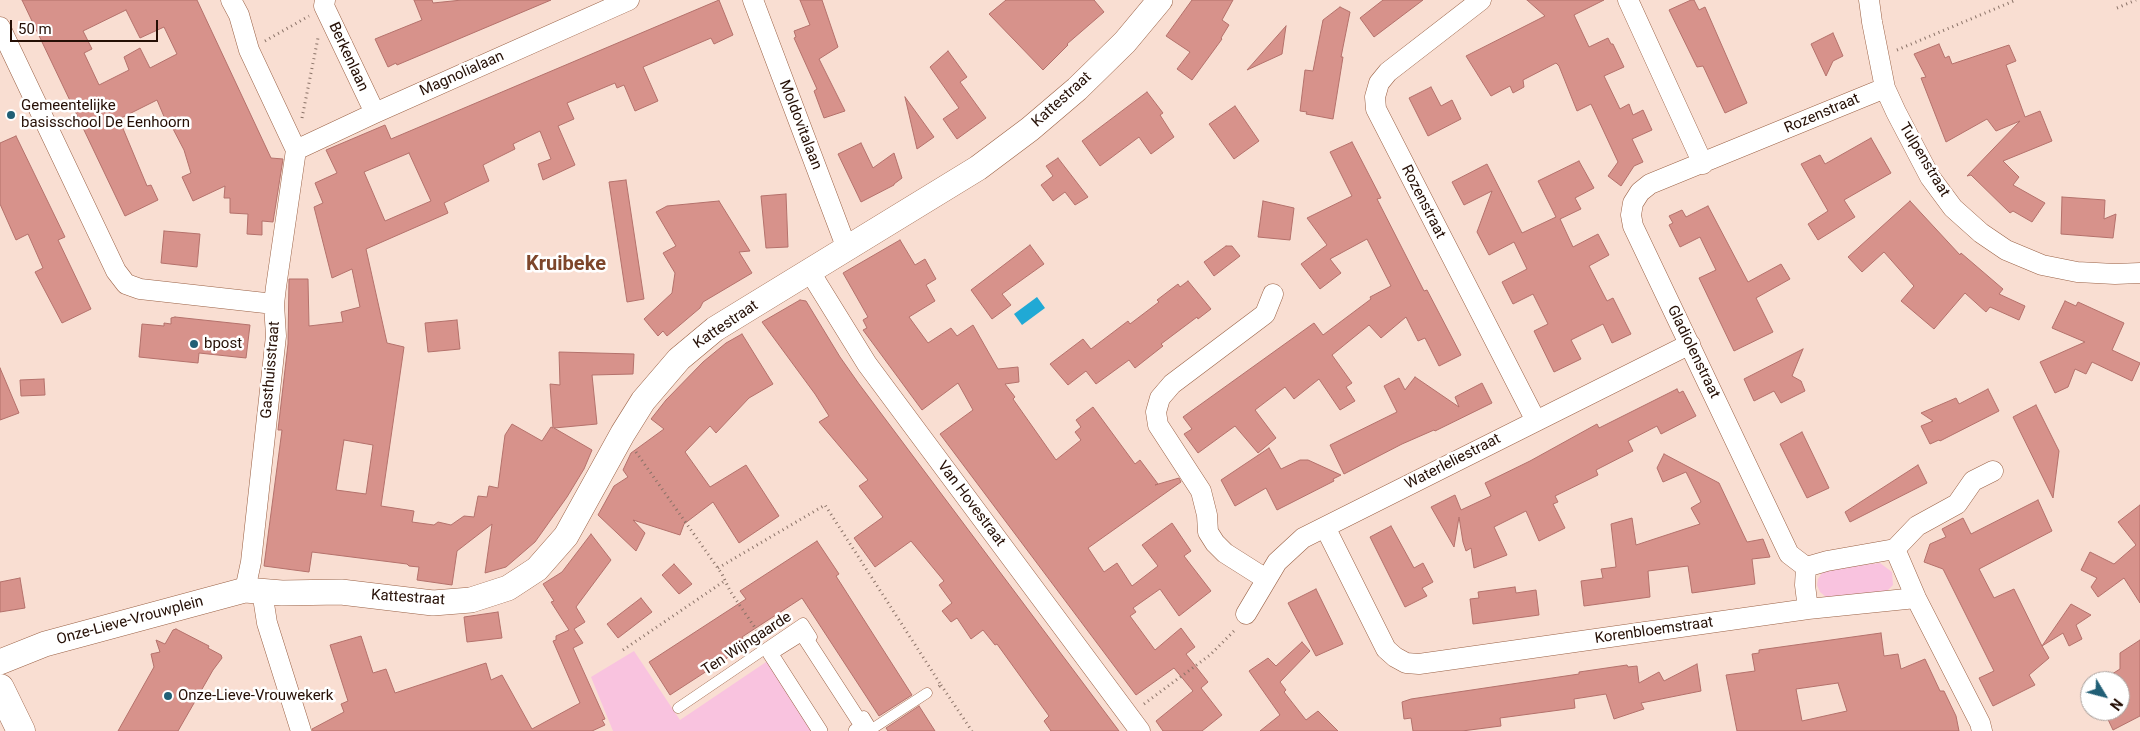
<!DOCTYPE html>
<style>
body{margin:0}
#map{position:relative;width:2140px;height:731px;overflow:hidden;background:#f9ded2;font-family:Roboto,sans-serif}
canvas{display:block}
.north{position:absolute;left:2080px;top:671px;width:50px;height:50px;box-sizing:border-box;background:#fff;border:1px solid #a89f9b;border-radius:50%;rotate:127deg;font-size:14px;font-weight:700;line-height:20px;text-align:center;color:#250f05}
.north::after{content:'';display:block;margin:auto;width:18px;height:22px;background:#215f76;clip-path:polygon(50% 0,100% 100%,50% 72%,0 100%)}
.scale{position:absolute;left:10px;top:20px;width:148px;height:22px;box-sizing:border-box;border:2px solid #250f05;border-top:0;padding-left:6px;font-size:15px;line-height:18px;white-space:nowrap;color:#250f05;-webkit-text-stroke:4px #fff;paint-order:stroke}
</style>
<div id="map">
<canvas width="2140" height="731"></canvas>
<div class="north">N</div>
<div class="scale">50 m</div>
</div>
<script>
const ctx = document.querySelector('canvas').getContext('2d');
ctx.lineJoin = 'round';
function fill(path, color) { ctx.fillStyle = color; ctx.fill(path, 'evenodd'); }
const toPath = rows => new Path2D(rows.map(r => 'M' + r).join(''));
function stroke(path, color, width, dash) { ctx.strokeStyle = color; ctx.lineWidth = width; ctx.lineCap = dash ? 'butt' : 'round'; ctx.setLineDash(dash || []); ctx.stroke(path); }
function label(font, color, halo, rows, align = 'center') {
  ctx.font = font + ' Roboto,sans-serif'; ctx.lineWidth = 5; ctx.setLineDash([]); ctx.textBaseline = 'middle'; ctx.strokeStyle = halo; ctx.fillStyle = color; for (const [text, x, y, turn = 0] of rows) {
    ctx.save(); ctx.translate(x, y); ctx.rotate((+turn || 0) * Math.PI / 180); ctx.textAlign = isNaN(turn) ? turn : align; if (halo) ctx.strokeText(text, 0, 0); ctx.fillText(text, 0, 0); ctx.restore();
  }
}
fill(toPath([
 [1880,563,1892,572,1893,585,1887,591,1832,598,1826,597,1820,592,1817,585,1818,579,1822,573,1828,569],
 [634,651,680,720,772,658,820,731,613,731,591,677]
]), '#f9c3df');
fill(toPath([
 [1037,297,1045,308,1022,325,1014,314]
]), '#20a9d5');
const building = toPath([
 [22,0,197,0,271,158,283,159,273,222,262,221,262,235,247,234,248,214,230,213,230,198,224,198,225,186,193,201,182,177,191,173,184,150,171,125,168,126,157,100,119,119,147,186,151,185,158,200,125,216,22,0],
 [126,10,140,38,164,27,177,54,150,68,140,48,124,57,129,70,99,85,84,53,92,49,83,31,126,10],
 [414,0,432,0,433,3,462,0,551,0,397,65,396,63,388,67,375,39,422,20,414,0],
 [719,0,733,35,714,44,711,38,643,67,658,101,635,111,624,85,617,88,615,83,567,103,574,119,558,126,575,165,543,180,538,164,551,159,540,131,513,144,515,149,483,165,489,181,444,203,448,213,366,249,387,343,404,347,381,506,414,511,412,522,434,525,438,522,451,525,464,516,474,517,478,496,487,497,489,486,498,488,505,435,512,424,542,441,551,427,553,428,550,384,560,385,559,352,634,354,633,374,592,375,597,424,554,428,592,450,584,469,567,497,535,542,506,567,485,573,492,524,457,551,452,585,417,580,419,567,409,566,407,564,312,552,309,572,264,566,282,430,278,430,288,344,289,279,308,279,309,326,343,322,341,312,360,307,352,269,332,278,314,207,323,203,315,183,337,173,326,150,385,125,391,139,719,0],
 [409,153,431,201,385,221,364,172,409,153],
 [344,440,373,445,366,494,336,490,344,440],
 [800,0,822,0,838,47,819,59,845,111,824,118,814,91,817,89,794,38,796,37,794,31,810,25,800,0],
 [1006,0,1094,0,1104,12,1067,44,1068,45,1043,70,989,14,1006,0],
 [1192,0,1233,0,1222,20,1229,25,1221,38,1222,39,1192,80,1177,69,1190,52,1166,36,1192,0],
 [1383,0,1423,0,1374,37,1360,18,1383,0],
 [1527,0,1604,0,1574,15,1589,47,1608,38,1611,44,1613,44,1624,67,1604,76,1620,109,1629,104,1633,115,1643,110,1652,130,1632,139,1643,162,1634,166,1621,186,1608,176,1618,162,1591,104,1577,111,1559,66,1556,63,1523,80,1524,87,1513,93,1510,86,1491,96,1466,56,1545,16,1527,0],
 [1691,0,1694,0,1699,10,1705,7,1747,103,1725,113,1703,66,1697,67,1669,10,1691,0],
 [1340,7,1350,12,1341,57,1343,57,1333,119,1306,114,1307,112,1300,111,1305,70,1313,71,1323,20,1340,7],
 [1286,26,1282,54,1247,70,1286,26],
 [1833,33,1843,56,1833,61,1826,76,1811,44,1833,33],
 [1939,44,1945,58,1949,56,1952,64,2009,45,2016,61,2006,65,2025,117,2040,111,2052,141,2003,161,2019,177,2013,185,2045,203,2032,222,2013,211,2010,213,1971,175,1967,176,2020,121,1996,131,1987,119,1946,142,1921,78,1926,77,1914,54,1939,44],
 [948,51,967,77,960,82,986,118,957,139,943,119,959,108,930,67,948,51],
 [1431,87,1441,106,1452,100,1461,119,1428,136,1409,98,1431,87],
 [1147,92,1163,113,1160,115,1174,137,1151,154,1139,137,1100,166,1082,141,1147,92],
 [905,97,934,137,917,149,905,97],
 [1235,106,1259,141,1234,159,1209,124,1235,106],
 [16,136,65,237,58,240,91,309,62,323,35,272,43,268,28,234,16,240,0,204,0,143,16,136],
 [1871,138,1891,173,1844,200,1855,217,1818,240,1808,224,1828,211,1801,164,1820,155,1825,164,1871,138],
 [1352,142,1381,198,1377,199,1403,250,1424,291,1427,290,1461,355,1439,366,1425,338,1418,341,1406,317,1381,338,1369,325,1332,355,1352,383,1346,387,1355,401,1340,410,1319,379,1294,399,1285,387,1255,410,1276,438,1258,453,1235,426,1198,453,1184,434,1192,429,1183,417,1314,323,1323,335,1371,299,1370,297,1391,286,1367,239,1330,259,1341,273,1320,289,1301,264,1327,245,1307,218,1352,196,1330,152,1352,142],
 [861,143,873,168,894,153,902,178,894,184,894,185,861,202,838,154,861,143],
 [1058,158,1088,197,1075,205,1065,192,1053,201,1041,185,1053,176,1046,166,1058,158],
 [1579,161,1594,188,1575,198,1581,209,1560,219,1573,247,1598,234,1609,255,1589,266,1607,301,1613,298,1631,334,1612,343,1603,324,1571,340,1581,359,1554,372,1534,331,1548,324,1533,294,1513,304,1502,282,1527,269,1514,242,1489,255,1477,232,1492,191,1464,205,1452,182,1487,164,1522,233,1556,217,1538,181,1579,161],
 [626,180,644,299,627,302,609,182,626,180],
 [786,194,788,247,766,248,761,196,786,194],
 [2062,197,2105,200,2104,219,2116,214,2113,238,2061,234,2062,197],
 [719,201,750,251,739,252,752,273,703,302,700,308,667,336,663,331,658,336,644,319,672,293,675,273,663,253,676,246,656,212,667,206,719,201],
 [1263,201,1294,208,1290,240,1258,237,1263,201],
 [1910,201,1960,255,1961,253,2003,289,1999,294,2025,306,2019,320,1990,307,1986,312,1965,293,1934,329,1901,301,1914,286,1884,252,1862,272,1848,257,1910,201],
 [1708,206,1748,282,1781,264,1790,279,1756,298,1773,332,1734,351,1699,278,1716,270,1700,237,1680,247,1669,225,1673,223,1669,216,1682,210,1686,217,1708,206],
 [164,231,200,234,197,267,161,263,164,231],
 [900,240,915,265,925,259,936,279,926,285,935,301,909,317,928,343,951,328,957,336,973,325,998,369,1018,367,1019,382,1005,384,1015,397,1013,399,1056,460,1081,440,1075,432,1081,427,1076,420,1093,407,1135,464,1140,460,1158,484,1155,485,1179,478,1181,482,1088,548,1104,572,1117,563,1132,586,1158,566,1142,545,1172,523,1191,551,1184,556,1211,591,1179,616,1160,589,1133,608,1136,612,1130,616,1155,650,1181,628,1195,647,1186,654,1208,682,1201,688,1222,715,1202,731,1163,731,1156,721,1193,691,1174,668,1136,695,940,434,973,410,958,383,922,410,863,330,867,328,863,320,868,317,843,273,900,240],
 [1030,245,1044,264,1002,294,1011,305,992,319,971,290,1030,245],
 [1226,246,1232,246,1240,256,1214,276,1204,262,1226,246],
 [1188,281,1211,309,1198,319,1197,317,1161,344,1163,346,1135,368,1129,360,1096,384,1086,371,1068,385,1050,364,1083,339,1091,349,1128,321,1130,324,1159,302,1157,300,1178,284,1180,287,1188,281],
 [800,300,806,301,840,357,859,384,1119,731,1051,731,1044,721,1049,716,997,644,995,645,983,630,971,639,957,618,951,622,942,611,952,603,939,585,944,581,911,541,875,567,854,538,883,517,859,486,868,480,819,422,829,416,815,394,762,322,800,300],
 [2065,301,2076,306,2078,302,2124,323,2112,350,2140,363,2132,381,2092,362,2086,374,2075,369,2068,387,2055,393,2040,362,2085,342,2052,328,2065,301],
 [175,317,250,325,246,358,199,353,198,363,139,357,142,324,164,326,164,323,171,324,171,318,175,317],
 [457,320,460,349,428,352,425,323,457,320],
 [742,334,773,384,749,398,716,433,710,426,685,452,710,487,746,465,779,516,739,543,713,502,684,524,680,535,633,520,645,533,636,551,598,515,614,486,628,477,623,470,631,453,664,429,651,419,666,400,703,362,726,343,742,334],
 [1803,349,1792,376,1801,381,1805,391,1781,403,1774,391,1754,401,1744,379,1803,349],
 [0,368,19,413,0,420,0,368],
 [1415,377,1459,407,1455,397,1482,383,1492,403,1435,431,1434,430,1402,444,1344,474,1330,445,1397,412,1384,386,1399,378,1405,390,1415,377],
 [44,379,45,395,21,396,20,380,44,379],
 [1677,389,1679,393,1683,391,1696,416,1661,434,1657,426,1628,441,1633,451,1596,470,1598,475,1555,496,1558,502,1553,504,1565,528,1539,541,1526,511,1494,527,1507,555,1474,568,1471,548,1466,551,1463,542,1459,517,1454,547,1431,507,1455,495,1461,510,1491,496,1485,483,1530,461,1597,424,1599,428,1677,389],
 [1988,389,1999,411,1940,441,1939,440,1930,444,1921,426,1933,421,1921,413,1956,398,1959,404,1988,389],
 [2036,405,2059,451,2053,498,2013,417,2036,405],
 [1802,432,1829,488,1807,498,1780,444,1802,432],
 [1269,448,1281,469,1300,460,1308,460,1341,475,1333,479,1334,481,1277,510,1266,488,1235,506,1221,480,1269,448],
 [1664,454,1719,483,1747,542,1763,539,1770,557,1752,559,1755,584,1692,593,1688,566,1648,571,1650,597,1584,606,1581,581,1603,578,1601,569,1616,567,1611,524,1632,518,1636,545,1700,524,1691,508,1701,502,1686,472,1663,482,1657,468,1664,454],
 [1918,465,1927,483,1850,522,1845,512,1918,465],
 [2038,500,2052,531,1979,569,1994,598,2014,589,2042,646,2071,604,2091,615,2076,625,2082,639,2069,646,2063,633,2042,646,2049,658,2029,675,2035,685,1993,706,1979,678,1994,671,1943,569,1924,562,1930,544,1946,537,1942,529,1963,518,1971,534,2038,500],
 [2140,505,2140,603,2124,578,2098,597,2091,587,2097,578,2081,570,2090,552,2114,564,2136,545,2118,522,2140,505],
 [1391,526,1414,568,1423,563,1433,582,1422,588,1427,596,1405,607,1370,537,1391,526],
 [591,534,611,560,576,607,585,622,574,629,583,643,573,648,605,719,602,720,605,725,592,731,313,731,312,729,344,712,341,704,348,701,330,645,361,636,373,673,386,669,395,693,486,663,491,680,502,675,532,729,580,703,553,641,556,640,556,636,569,630,551,602,554,601,543,584,562,572,591,534],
 [817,541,839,574,836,576,912,695,879,716,802,598,742,637,747,645,670,695,649,662,746,599,740,591,817,541],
 [674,564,692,584,679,594,662,575,674,564],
 [20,578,25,608,0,612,0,582,20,578],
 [1515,587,1516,593,1536,590,1539,615,1473,624,1470,599,1479,598,1478,592,1515,587],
 [1316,589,1343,644,1316,656,1288,603,1316,589],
 [641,598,652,612,618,638,607,624,641,598],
 [498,612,502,638,467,642,464,617,498,612],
 [176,629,209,646,208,648,221,655,222,658,213,670,178,731,118,731,154,667,151,654,160,652,156,640,165,644,173,630,176,629],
 [1881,633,1884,656,1898,654,1901,669,1925,659,1940,691,1944,691,1956,716,1959,731,1737,731,1726,675,1755,671,1752,654,1759,653,1759,650,1881,633],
 [1838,683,1847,711,1802,721,1796,689,1838,683],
 [2140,640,2140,716,2113,730,2104,711,2120,711,2120,681,2101,681,2120,669,2120,653,2140,640],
 [1302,642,1310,651,1280,682,1286,690,1284,692,1306,720,1318,711,1338,731,1260,731,1280,715,1249,671,1268,658,1276,666,1302,642],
 [1697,664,1701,691,1641,703,1644,709,1614,719,1606,694,1574,699,1575,708,1500,718,1501,726,1462,731,1413,731,1411,718,1404,719,1402,702,1411,699,1579,674,1579,672,1627,665,1628,667,1637,666,1639,683,1659,672,1664,681,1697,664],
 [919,706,935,731,888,731,886,728,919,706]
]);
fill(building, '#d7928b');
stroke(building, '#b4716b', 1);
const service = toPath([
 [678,708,803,623,812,637],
 [864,716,872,729,869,731],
 [872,729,927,693]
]);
const pedestrian = toPath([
 [820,731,770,653,802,633,863,727,856,731]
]);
const minor = toPath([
 [231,0,239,15,249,50,296,150],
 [325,0,324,6,375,113],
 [753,0,847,249],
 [1481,0,1388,72,1379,83,1375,97,1376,109,1536,421],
 [1628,0,1703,164],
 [1869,0,1872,22,1885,88,1896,112,1930,177,1953,208,1981,233,2006,250,2042,265,2077,272,2115,274,2140,273],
 [0,27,116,271,126,284,140,289,274,304],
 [296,150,375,113,629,0],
 [810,272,867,364,1140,731],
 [1325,527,1386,649,1395,657,1406,663,1419,664,1808,609,1916,598],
 [1895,549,1916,598,1980,723,1982,731],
 [1895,549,1917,526,1957,504,1973,481,1993,471],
 [1806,567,1827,561,1895,549],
 [1266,579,1225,553,1215,543,1208,532,1207,515,1201,491,1158,425,1156,412,1160,398,1172,384,1265,314,1273,294],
 [245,590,251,562,276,336,274,304,276,287,296,150],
 [262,591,267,623,301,731],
 [1808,609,1805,585,1806,567,1789,554,1633,226,1631,215,1633,203,1640,192,1650,184,1885,88],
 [1246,614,1277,562,1303,538,1690,344]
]);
const tertiary = toPath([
 [0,662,45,644,245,590,282,593,341,592,433,603,471,600,508,588,537,569,566,536,623,433,643,401,679,359,715,329,978,168,1030,129,1077,89,1125,42,1160,0]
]);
const secondary = toPath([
 [0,688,21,731]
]);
stroke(service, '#9a6145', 11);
stroke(pedestrian, '#9a6145', 16);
stroke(minor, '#9a6145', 21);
stroke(tertiary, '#9a6145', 26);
stroke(secondary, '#9a6145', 29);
stroke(toPath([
 [2117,8,2136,0],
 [265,41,309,16],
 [1897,50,2016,0],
 [302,118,318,38],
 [636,452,722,574,730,591,760,635],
 [718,568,825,505,941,685,938,687],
 [623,650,726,580],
 [941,685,972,731],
 [1144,704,1210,655,1236,629]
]), '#8a7267', 3, [1, 4]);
stroke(service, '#fff', 10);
stroke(pedestrian, '#fff', 15);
stroke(minor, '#fff', 20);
stroke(tertiary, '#fff', 25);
stroke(secondary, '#fff', 28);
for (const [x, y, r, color] of [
 [11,115,5,"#215f76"],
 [194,344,5,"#215f76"],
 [168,696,5,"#215f76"]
]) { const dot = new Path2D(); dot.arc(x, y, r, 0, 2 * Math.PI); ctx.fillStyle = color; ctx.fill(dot); stroke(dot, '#fff', 2); }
label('15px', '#250f05', '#fff', [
 ["Berkenlaan",348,57,65],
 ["Magnolialaan",462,74,-24],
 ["Kattestraat",1062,100,-42],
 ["Rozenstraat",1822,114,-23],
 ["Moldovitalaan",800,125,69],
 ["Tulpenstraat",1924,160,59],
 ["Rozenstraat",1423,202,63],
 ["Kattestraat",726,325,-34],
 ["Gladiolenstraat",1693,352,64],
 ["Gasthuisstraat",271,370,-85],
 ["Waterleliestraat",1453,462,-27],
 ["Van Hovestraat",971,504,53],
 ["Kattestraat",408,598,4],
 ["Onze-Lieve-Vrouwplein",130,621,-15],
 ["Korenbloemstraat",1654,631,-8],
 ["Ten Wijngaarde",747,644,-33]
]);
label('15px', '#250f05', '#fff', [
 ["Gemeentelijke",21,106],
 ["basisschool De Eenhoorn",21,123],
 ["bpost",204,344],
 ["Onze-Lieve-Vrouwekerk",178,696]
], 'left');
label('bold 20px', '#7d462b', '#fff', [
 ["Kruibeke",566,265]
]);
</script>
